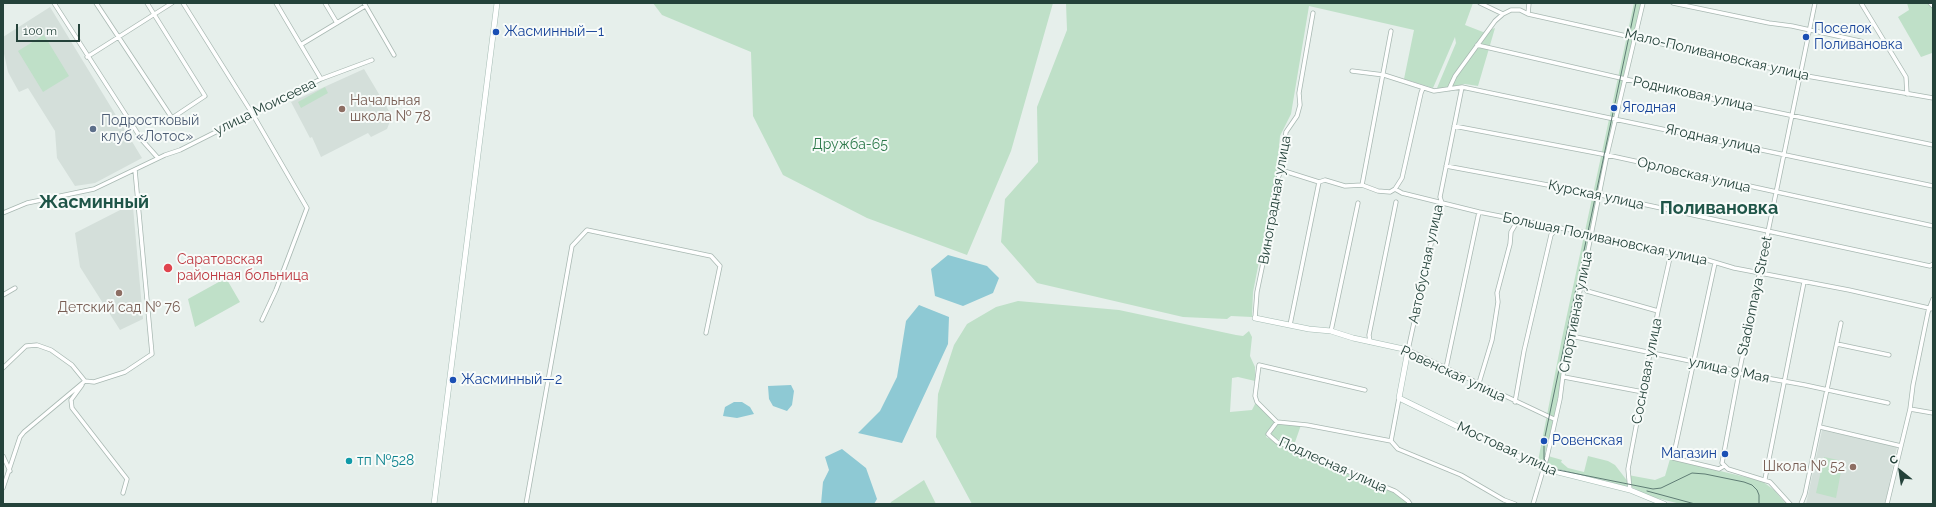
<!DOCTYPE html>
<meta charset="utf-8">
<style>
body{margin:0}
#map{position:relative;width:1936px;height:507px;overflow:hidden;background:#e6efeb;font-family:Raleway,sans-serif}
canvas{display:block}
.frame{position:absolute;inset:0;border:4px solid #24423a;pointer-events:none}
.north{position:absolute;left:1880px;top:451px;width:40px;height:40px;-webkit-text-stroke:3px #f7fbf9;paint-order:stroke;rotate:330deg;font-size:11px;font-weight:700;line-height:16px;text-align:center;color:#24423a}
.north::after{content:'';display:block;margin:auto;width:14px;height:18px;background:#24423a;clip-path:polygon(50% 0,100% 100%,50% 72%,0 100%)}
.scale{position:absolute;left:16px;top:24px;width:64px;height:18px;box-sizing:border-box;border:2px solid #24423a;border-top:0;padding-left:5px;font-size:12px;line-height:14px;white-space:nowrap;color:#24423a;-webkit-text-stroke:3px #f7fbf9;paint-order:stroke}
</style>
<div id="map">
<canvas width="1936" height="507"></canvas>
<div class="frame"></div>
<div class="north">С</div>
<div class="scale">100 m</div>
</div>
<script>
const ctx = document.querySelector('canvas').getContext('2d');
ctx.lineJoin = 'round';
function fill(path, color) { ctx.fillStyle = color; ctx.fill(path, 'evenodd'); }
const toPath = rows => new Path2D(rows.map(r => 'M' + r).join(''));
function stroke(path, color, width, dash) { ctx.strokeStyle = color; ctx.lineWidth = width; ctx.lineCap = dash ? 'butt' : 'round'; ctx.setLineDash(dash || []); ctx.stroke(path); }
function label(font, color, halo, rows, align = 'center') {
  ctx.font = font + ' Raleway,sans-serif'; ctx.lineWidth = 4; ctx.setLineDash([]); ctx.textBaseline = 'middle'; ctx.strokeStyle = halo; ctx.fillStyle = color; for (const [text, x, y, turn = 0] of rows) {
    ctx.save(); ctx.translate(x, y); ctx.rotate((+turn || 0) * Math.PI / 180); ctx.textAlign = isNaN(turn) ? turn : align; if (halo) ctx.strokeText(text, 0, 0); ctx.fillText(text, 0, 0); ctx.restore();
  }
}
fill(toPath([
 [50,7,142,158,95,183,75,186,57,158,55,131,28,88,19,92,8,72,3,49,3,37],
 [364,69,392,116,387,129,371,137,368,133,321,157,312,137,310,138,291,102],
 [126,207,133,207,143,319,120,330,80,267,75,233],
 [1822,430,1897,447,1885,504,1806,504]
]), '#d4dfda');
fill(toPath([
 [653,3,1053,3,1011,151,967,255,867,218,783,175,753,116,751,52,662,15],
 [1066,3,1473,3,1465,25,1483,32,1495,28,1478,86,1465,84,1441,89,1437,88,1456,43,1455,37,1433,88,1404,79,1414,30,1309,6,1291,114,1280,136,1277,170,1253,292,1252,317,1231,316,1227,319,1183,317,1037,283,1001,242,1005,199,1038,162,1037,107,1067,30],
 [1634,3,1641,3,1565,352,1559,399,1545,453,1546,457,1543,462,1540,464,1538,461,1562,338],
 [1907,3,1929,3,1933,8,1933,55,1932,53,1921,57,1898,17,1909,10],
 [44,35,69,76,43,92,18,51],
 [325,87,328,93,301,108,298,102],
 [226,278,240,302,195,327,188,299],
 [1018,301,1119,310,1236,335,1243,336,1249,331,1252,337,1250,356,1255,367,1255,381,1238,377,1232,378,1230,412,1252,410,1256,402,1274,422,1266,437,1397,494,1411,504,972,504,936,437,938,394,954,345,967,324,996,307],
 [1279,423,1301,425,1293,448,1272,436,1271,432],
 [1548,456,1562,460,1561,462,1568,468,1584,472,1588,456,1608,461,1615,465,1622,474,1628,482,1628,487,1548,467,1546,465],
 [1824,457,1843,461,1836,498,1816,493],
 [1670,459,1762,481,1774,490,1786,504,1681,504,1648,496,1632,487,1628,475,1655,480,1665,476],
 [924,480,936,504,890,504,891,502]
]), '#bfe0c8');
fill(toPath([
 [948,255,987,266,999,278,993,293,963,306,935,296,931,269],
 [919,305,949,317,948,344,902,443,858,433,880,411,897,377,906,321],
 [791,385,794,391,792,405,787,411,773,406,769,399,768,386],
 [734,402,742,402,750,407,754,414,737,418,723,416,725,407],
 [842,449,866,468,877,499,874,504,821,504,823,482,829,470,825,457]
]), '#8ec9d4');
const street = toPath([
 [54,3,142,140,158,158],
 [96,3,172,118,205,96,147,3],
 [183,3,252,113,307,208,276,290,262,320],
 [276,3,321,79],
 [325,3,337,23],
 [364,3,394,55],
 [1480,3,1503,14],
 [1673,3,1769,23,1792,26,1887,47],
 [1861,3,1906,77,1907,94],
 [1930,3,1933,6],
 [1528,14,1529,3],
 [302,44,365,6],
 [1477,45,1708,98,1933,145],
 [87,57,172,3],
 [1352,71,1384,75,1434,91,1462,87,1933,186],
 [1462,87,1440,197,1442,203,1438,212,1408,350,1554,419],
 [1449,89,1455,76,1495,21,1503,14,1511,10,1520,10,1528,14,1801,75,1933,98],
 [1454,126,1607,155,1933,226],
 [1446,166,1596,194,1930,266,1933,264],
 [1281,170,1319,182,1325,180,1345,186,1362,185,1378,191,1390,192,1395,189,1402,193,1479,212,1591,234,1598,239,1671,253,1687,258,1704,259,1734,268,1849,290,1933,309],
 [1362,185,1391,31],
 [1395,189,1402,178,1421,93,1423,88],
 [3,213,27,203,94,189,165,155,180,150,321,79,372,60],
 [1715,263,1673,458,1719,469,1724,466],
 [1582,283,1587,291,1658,311],
 [3,295,15,288],
 [1255,318,1257,292,1268,239,1275,187,1281,170,1286,132,1297,116,1300,105,1299,93,1313,13],
 [1290,325,1319,182],
 [1331,331,1358,203],
 [1571,336,1733,370,1739,373,1805,385,1888,403],
 [1370,342,1369,335,1396,202],
 [1837,344,1889,355],
 [3,368,26,346,37,345,51,350,72,365,85,381],
 [1446,368,1479,212],
 [1564,377,1643,392],
 [1479,383,1492,340,1498,302,1497,293,1510,244,1511,232,1518,220],
 [82,385,71,400,72,408,127,479,123,493],
 [1515,402,1524,351,1551,235,1557,228],
 [1910,409,1933,413],
 [1277,422,1307,425,1391,441,1398,449,1461,475,1504,500,1515,504],
 [1277,422,1268,434,1277,442,1395,491,1408,501,1410,504],
 [1277,422,1257,402,1255,396,1259,365,1365,390],
 [1820,427,1901,446],
 [1391,441,1399,398],
 [3,456,10,471],
 [1765,479,1804,282],
 [3,488,20,437,24,432,85,381,94,382,125,372,152,354,135,170],
 [1630,490,1628,469,1658,311,1671,253],
 [526,504,572,246,587,230,711,256,720,266,706,333],
 [1533,504,1547,457,1560,399,1566,352,1571,336,1607,155,1643,3],
 [1790,504,1770,482,1728,469,1722,463,1739,373,1815,3],
 [1801,504,1805,494,1841,323],
 [1887,504,1910,409,1913,385,1928,312,1933,299]
]);
const secondary = toPath([
 [1255,318,1309,329,1331,331,1353,338,1408,350,1399,398,1542,468,1630,490,1664,504],
 [434,504,497,3]
]);
stroke(street, '#a8b8b2', 5);
stroke(secondary, '#a4bbb3', 6);
stroke(street, '#fff', 3.5);
stroke(secondary, '#fff', 5);
stroke(toPath([
 [1636,3,1544,441,1544,459,1548,465,1558,470,1653,489,1661,488,1692,473,1705,474,1744,482,1752,485,1757,490,1759,495,1759,504],
 [1647,491,1695,504]
]), '#5f7d75', 1);
for (const [x, y, r, color] of [
 [496,32,4,"#1a4fb4"],
 [1806,37,4,"#1a4fb4"],
 [1614,108,4,"#1a4fb4"],
 [342,109,4,"#8d6e63"],
 [93,129,4,"#5c6f8a"],
 [168,268,5,"#e0444e"],
 [119,293,4,"#8d6e63"],
 [453,380,4,"#1a4fb4"],
 [1544,441,4,"#1a4fb4"],
 [1725,454,4,"#1a4fb4"],
 [349,461,4,"#0f9aa8"],
 [1853,467,4,"#8d6e63"]
]) { const dot = new Path2D(); dot.arc(x, y, r, 0, 2 * Math.PI); ctx.fillStyle = color; ctx.fill(dot); stroke(dot, '#f7fbf9', 1.5); }
label('14px', '#164399', '#f7fbf9', [
 ["Поселок",1814,29],
 ["Поливановка",1814,45],
 ["Жасминный—1",504,32],
 ["Ягодная",1622,108],
 ["Жасминный—2",461,380],
 ["Ровенская",1552,441],
 ["Магазин",1717,454,"right"]
], 'left');
label('14px', '#24423a', '#f7fbf9', [
 ["Мало-Поливановская улица",1717,55,13],
 ["Родниковая улица",1693,94,12],
 ["улица Моисеева",265,107,-26],
 ["Ягодная улица",1713,139,12],
 ["Орловская улица",1694,175,13],
 ["Курская улица",1596,195,12],
 ["Виноградная улица",1275,200,-80],
 ["Большая Поливановская улица",1605,239,12],
 ["Автобусная улица",1426,264,-78],
 ["Stadionnaya Street",1755,296,-78],
 ["Спортивная улица",1576,312,-79],
 ["улица 9 Мая",1729,370,12],
 ["Сосновая улица",1647,371,-79],
 ["Ровенская улица",1453,374,25],
 ["Мостовая улица",1507,449,25],
 ["Подлесная улица",1333,465,24]
]);
label('14px', '#785e54', '#f7fbf9', [
 ["Начальная",350,101],
 ["школа № 78",350,117],
 ["Детский сад № 76",119,308,"center"],
 ["Школа № 52",1845,467,"right"]
], 'left');
label('14px', '#4e5e75', '#f7fbf9', [
 ["Подростковый",101,121],
 ["клуб «Лотос»",101,137]
], 'left');
label('14px', '#2d7a4b', '#f7fbf9', [
 ["Дружба-65",850,145]
]);
label('14px', '#be3a42', '#f7fbf9', [
 ["Саратовская",177,260],
 ["районная больница",177,276]
], 'left');
label('14px', '#0d838f', '#f7fbf9', [
 ["тп №528",357,461]
], 'left');
label('bold 18px', '#1f5548', '#f7fbf9', [
 ["Жасминный",94,203],
 ["Поливановка",1719,209]
]);
</script>
